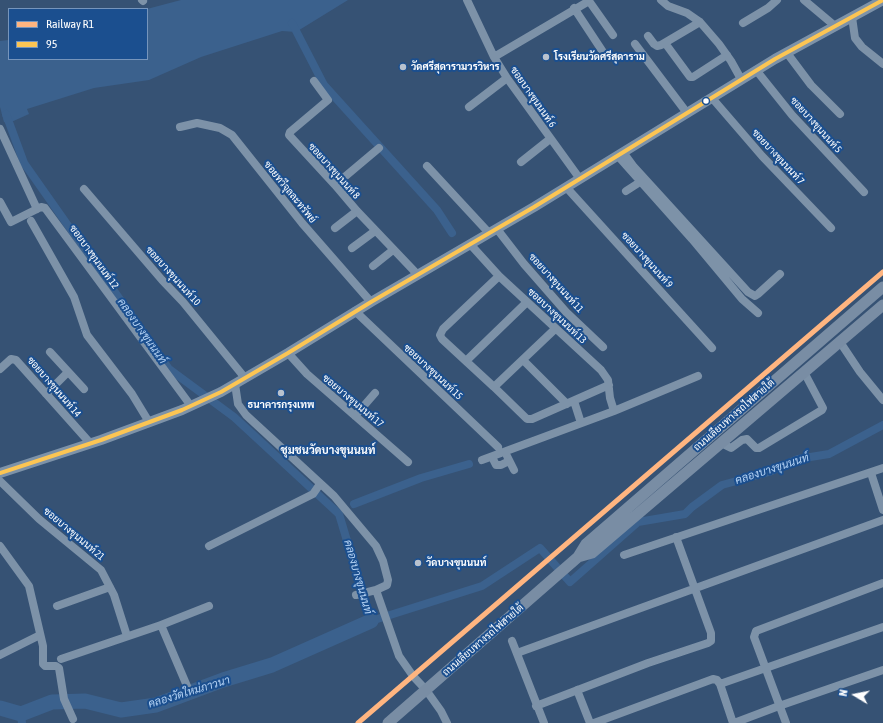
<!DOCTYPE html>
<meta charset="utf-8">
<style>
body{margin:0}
#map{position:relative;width:883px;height:723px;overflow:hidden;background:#365274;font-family:"Asap Condensed",sans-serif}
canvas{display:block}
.legend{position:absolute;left:8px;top:8px;width:140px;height:52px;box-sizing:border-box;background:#1b4f8f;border:1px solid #7695bc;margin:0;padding:5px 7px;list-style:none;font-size:12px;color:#fff}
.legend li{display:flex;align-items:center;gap:8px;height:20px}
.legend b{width:20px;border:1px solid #7695bc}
.north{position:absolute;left:835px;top:675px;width:40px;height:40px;-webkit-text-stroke:3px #1b4f8f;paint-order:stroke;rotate:280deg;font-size:11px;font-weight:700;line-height:16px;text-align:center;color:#fff}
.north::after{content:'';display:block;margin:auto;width:14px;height:18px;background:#fff;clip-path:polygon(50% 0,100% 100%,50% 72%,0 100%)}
</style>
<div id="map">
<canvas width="883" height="723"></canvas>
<ul class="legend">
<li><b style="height:5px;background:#ffb580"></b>Railway R1</li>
<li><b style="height:5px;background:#fcc553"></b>95</li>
</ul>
<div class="north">N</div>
</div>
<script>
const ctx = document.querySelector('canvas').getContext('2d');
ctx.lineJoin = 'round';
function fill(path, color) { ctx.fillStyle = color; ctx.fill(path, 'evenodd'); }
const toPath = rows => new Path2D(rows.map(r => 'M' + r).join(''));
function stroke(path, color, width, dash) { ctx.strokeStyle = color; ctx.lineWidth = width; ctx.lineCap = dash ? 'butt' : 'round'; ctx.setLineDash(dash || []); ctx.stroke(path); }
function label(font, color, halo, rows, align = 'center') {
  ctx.font = font + ' "Asap Condensed",Sarabun,sans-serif'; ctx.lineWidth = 4; ctx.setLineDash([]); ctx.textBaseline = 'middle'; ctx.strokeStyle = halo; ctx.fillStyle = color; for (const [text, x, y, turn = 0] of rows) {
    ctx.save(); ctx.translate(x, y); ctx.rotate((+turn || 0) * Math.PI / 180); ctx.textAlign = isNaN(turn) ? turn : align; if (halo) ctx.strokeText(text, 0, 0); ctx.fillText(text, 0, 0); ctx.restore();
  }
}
fill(toPath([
 [181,0,348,0,296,32,282,31,201,57,149,80,94,88,27,109,29,114,9,123,4,122,0,107,0,41,9,40,9,59,147,59,147,9]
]), '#3b618d');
stroke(toPath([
 [292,23,324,85,437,210,452,233],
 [6,114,24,163,169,369,234,417,339,514,371,621,482,586,540,548,570,582,638,522,685,514,692,507,722,485,769,472,798,459,829,454,883,425],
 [354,504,421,478,469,464],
 [21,714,22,723]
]), '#3b618d', 8);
stroke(toPath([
 [0,708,21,714,52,702,85,701,121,710,156,705,223,680,272,665,371,621]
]), '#3b618d', 15);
stroke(toPath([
 [142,0,143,1],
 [467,0,494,57,507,78,580,179],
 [661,0,668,6,687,13,700,22,719,44,731,61,741,79],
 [804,0,835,26],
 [574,8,603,52],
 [852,17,855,38,862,47,883,64],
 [743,23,768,8,777,0],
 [648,36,654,44,657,46,661,45,700,22],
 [665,43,690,77,693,77,727,55],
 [635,44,687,113],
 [787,53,811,85,840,114],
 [494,57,589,1,613,35],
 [756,70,792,115,864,192],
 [314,81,328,100,290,132,289,135,335,185,357,211,417,274],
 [712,98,762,156,831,228],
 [469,107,507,78],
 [180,127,197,123,220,128,232,135,302,223,371,302],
 [0,129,37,209],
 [623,152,634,167,748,292,755,296,758,294,780,274],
 [618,156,692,239,742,299,758,313],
 [521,162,550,139],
 [427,166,489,233],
 [335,185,379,148],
 [566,187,712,348],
 [84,189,162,280,183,302,245,378],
 [626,191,640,182],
 [0,202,11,222,41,207,45,208,191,406],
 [31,221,74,297,87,335,132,394,149,422],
 [335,228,357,211],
 [497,229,524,264,566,312,603,347],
 [470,244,499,276,601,370,608,380,610,398,614,411],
 [352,248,375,231],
 [373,266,393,250],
 [499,276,443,329,440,335,442,339,494,387,527,419,532,419,609,385],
 [355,311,498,447],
 [840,342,860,372,883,400],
 [50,352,84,389],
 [288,353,307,374,408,462],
 [523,360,567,404],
 [466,361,527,302],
 [0,369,11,359,16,360,90,443],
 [235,384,238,404,246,415,334,496,376,546,383,561,388,580,387,585,376,590,356,595],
 [494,387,555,329],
 [46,394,68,372],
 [574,401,581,423],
 [355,416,375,393],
 [722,442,725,445,731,448,742,440,747,439,756,448,759,448,822,410,823,408,804,372],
 [507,456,514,470],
 [492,457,496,465,501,465,509,461],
 [482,460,614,411,698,376],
 [871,473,883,510],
 [0,481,39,519,101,570,114,595,127,636],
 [0,546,29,586,43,646,43,664,45,666,56,666,59,668,64,699,73,719],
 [209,546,313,494,320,484],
 [624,555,883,468],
 [376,590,399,656,413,676,426,690,441,711,447,723],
 [57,606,110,587],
 [161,625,190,693],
 [512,641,544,723],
 [517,653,883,520],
 [0,655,40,635],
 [61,659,161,625,209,606],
 [720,684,883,627],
 [577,690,590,723],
 [536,706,648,663,708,643,711,641,711,633,676,537],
 [594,723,713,679,717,680,720,684,733,723],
 [734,723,779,706,883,670],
 [786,723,754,637,756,631,883,583]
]), '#7d92a8', 8);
stroke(toPath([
 [0,473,101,440,182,410,221,392,288,353,371,302,534,207,775,59,883,0]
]), '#7d92a8', 10);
stroke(toPath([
 [578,557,592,553,883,305],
 [388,723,578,557,586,544,883,287]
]), '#798da4', 11);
stroke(toPath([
 [0,473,101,440,182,410,221,392,288,353,371,302,534,207,775,59,883,0]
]), '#fcc553', 4);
stroke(toPath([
 [358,723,883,272]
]), '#ffb580', 5);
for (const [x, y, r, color] of [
 [546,57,4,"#b9c2ce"],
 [403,67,4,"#b9c2ce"],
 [706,101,3.5,"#fff"],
 [281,393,4,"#b9c2ce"],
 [418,563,4,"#b9c2ce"]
]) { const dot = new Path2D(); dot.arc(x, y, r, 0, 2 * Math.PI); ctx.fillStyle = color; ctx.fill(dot); stroke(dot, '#1b4f8f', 1.5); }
label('bold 10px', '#fff', '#1b4f8f', [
 ["โรงเรียนวัดศรีสุดาราม",554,57],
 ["วัดศรีสุดารามวรวิหาร",411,67],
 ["ธนาคารกรุงเทพ",281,405,"center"],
 ["วัดบางขุนนนท์",426,563]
], 'left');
label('10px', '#fff', '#1b4f8f', [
 ["ซอยบางขุนนนท์ 6",533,97,55],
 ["ซอยบางขุนนนท์ 5",816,125,48],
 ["ซอยบางขุนนนท์ 7",778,157,47],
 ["ซอยบางขุนนนท์ 8",334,171,48],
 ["ซอยทวีจุลละทรัพย์",290,192,51],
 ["ซอยบางขุนนนท์ 12",94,257,54],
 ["ซอยบางขุนนนท์ 9",647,260,48],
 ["ซอยบางขุนนนท์ 10",173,276,48],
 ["ซอยบางขุนนนท์ 11",556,283,48],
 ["ซอยบางขุนนนท์ 13",557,316,43],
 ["ซอยบางขุนนนท์ 15",433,372,43],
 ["ซอยบางขุนนนท์ 14",54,387,49],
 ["ซอยบางขุนนนท์ 17",353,401,40],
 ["ถนนเลียบทางรถไฟสายใต้",734,415,-41],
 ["ซอยบางขุนนนท์ 21",74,534,40],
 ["ถนนเลียบทางรถไฟสายใต้",483,640,-41]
]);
label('italic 11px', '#b5d3f5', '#1b4f8f', [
 ["คลองบางขุนนนท์",142,331,55],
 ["คลองบางขุนนนท์",772,469,-18],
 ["คลองบางขุนนนท์",358,577,74],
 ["คลองวัดใหม่ภาวนา",189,692,-17]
]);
label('bold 11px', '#fff', '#1b4f8f', [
 ["ชุมชนวัดบางขุนนนท์",328,451]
]);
</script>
